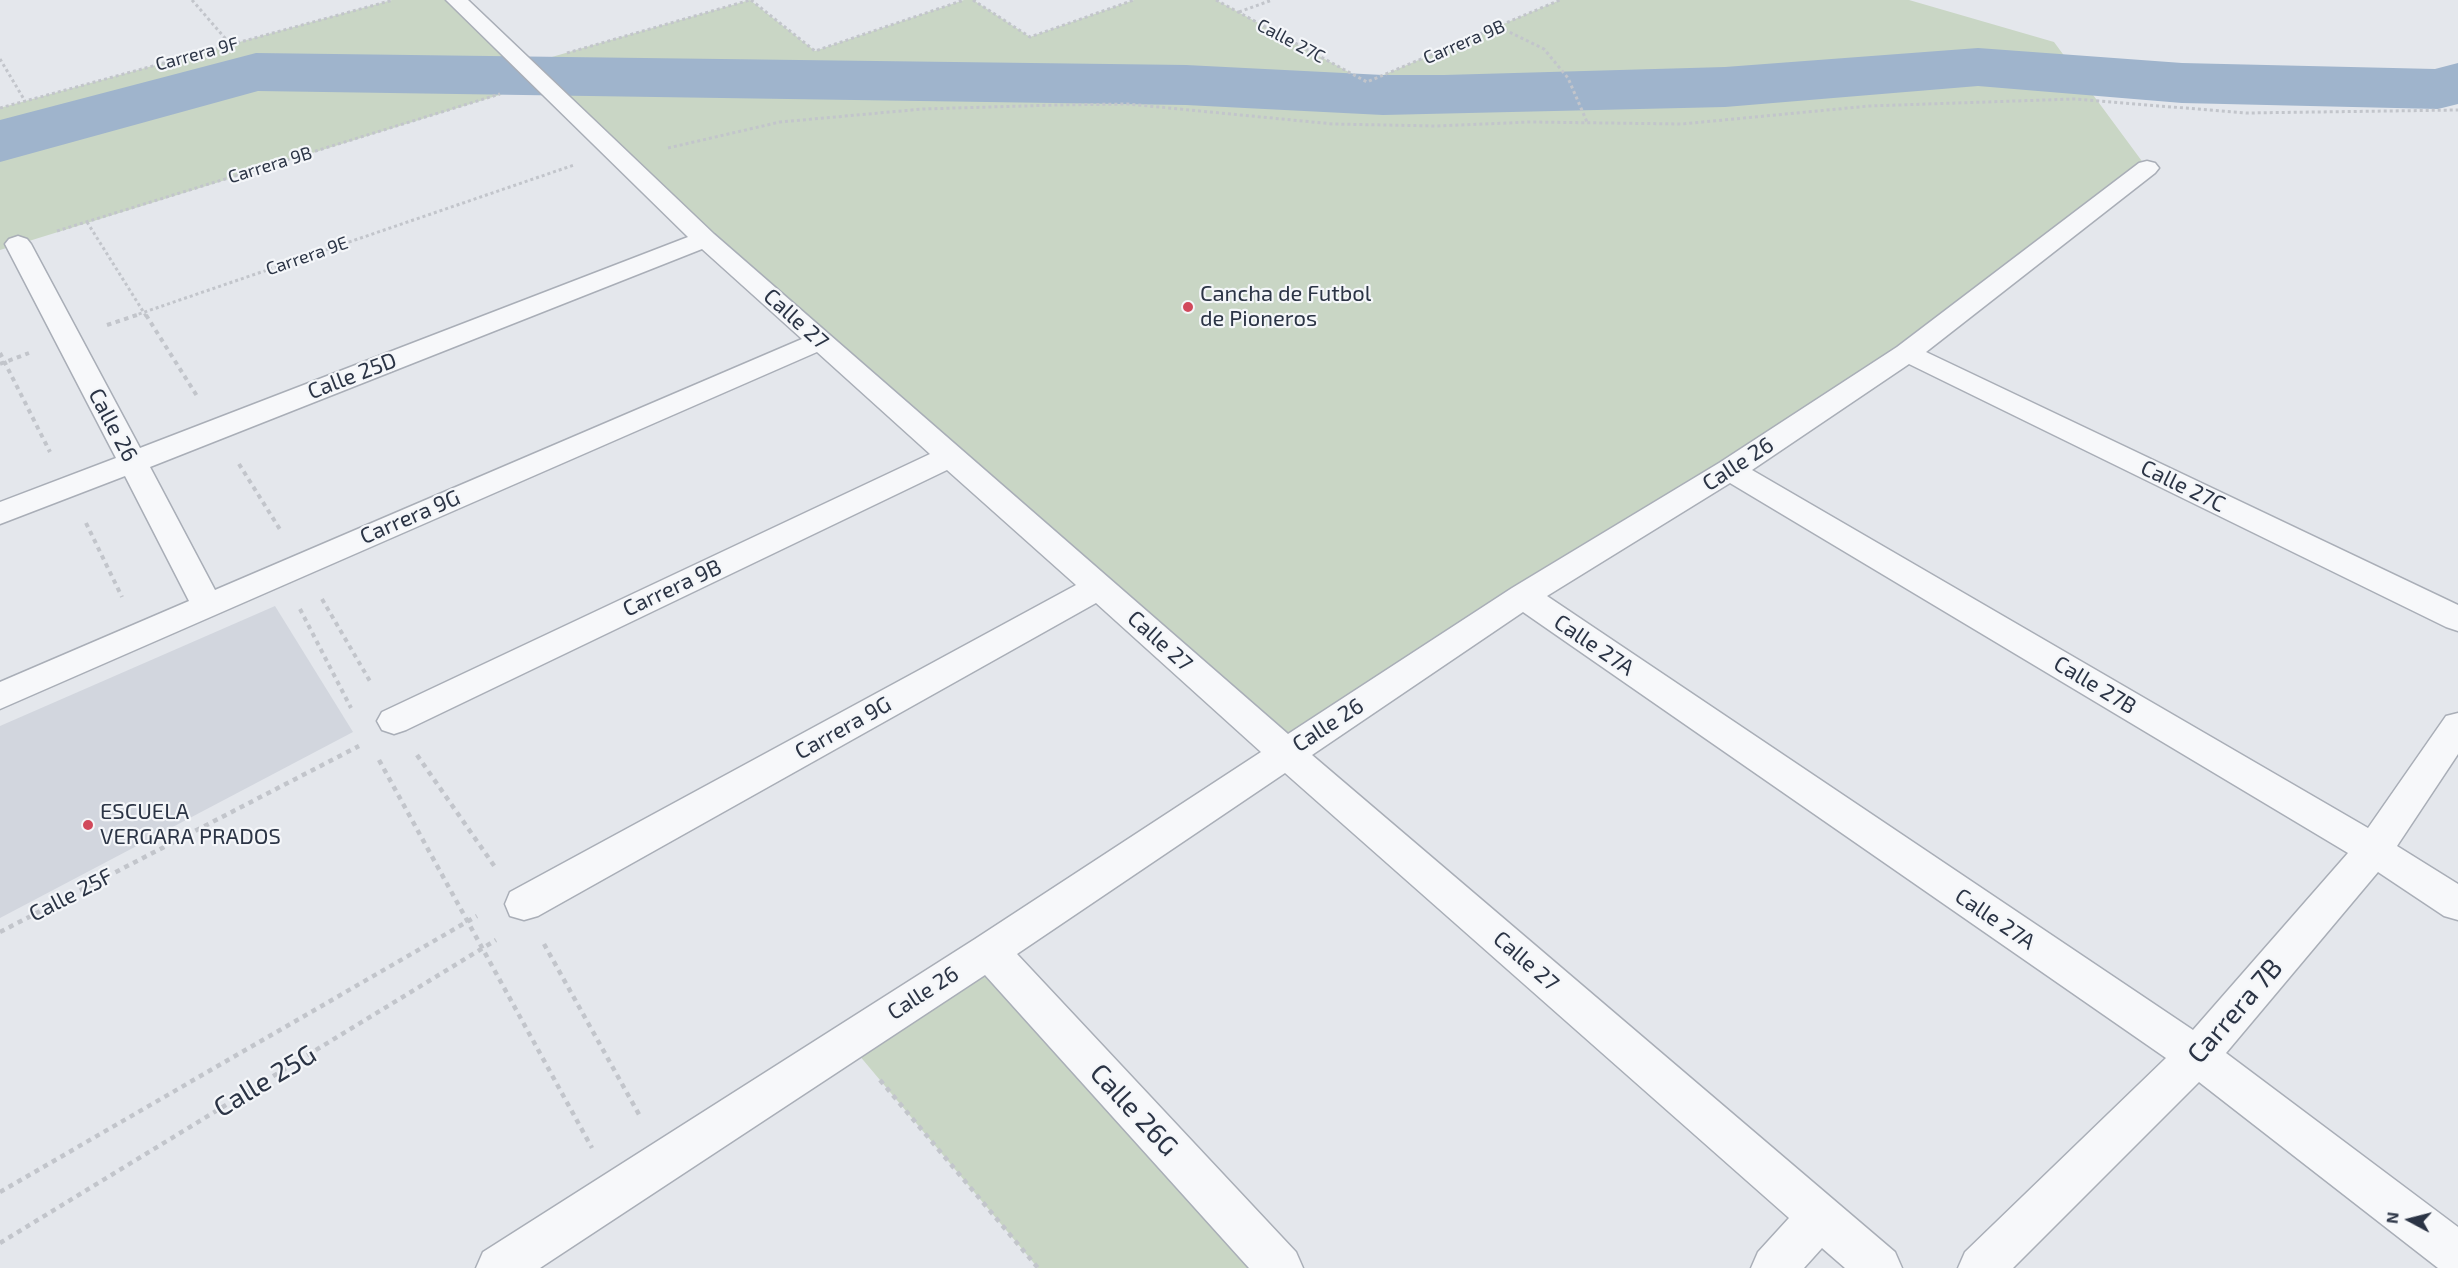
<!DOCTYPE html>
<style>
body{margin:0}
#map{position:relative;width:2458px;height:1268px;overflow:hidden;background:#e4e7ec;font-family:"Exo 2",sans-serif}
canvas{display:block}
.north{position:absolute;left:2380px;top:1190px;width:60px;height:60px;-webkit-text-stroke:4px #f4f6f9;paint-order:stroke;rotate:277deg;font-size:16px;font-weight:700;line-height:24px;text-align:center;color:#2b3445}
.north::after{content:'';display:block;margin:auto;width:21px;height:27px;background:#2b3445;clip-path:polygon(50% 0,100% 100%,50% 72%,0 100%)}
</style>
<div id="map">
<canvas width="2458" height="1268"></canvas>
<div class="north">N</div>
</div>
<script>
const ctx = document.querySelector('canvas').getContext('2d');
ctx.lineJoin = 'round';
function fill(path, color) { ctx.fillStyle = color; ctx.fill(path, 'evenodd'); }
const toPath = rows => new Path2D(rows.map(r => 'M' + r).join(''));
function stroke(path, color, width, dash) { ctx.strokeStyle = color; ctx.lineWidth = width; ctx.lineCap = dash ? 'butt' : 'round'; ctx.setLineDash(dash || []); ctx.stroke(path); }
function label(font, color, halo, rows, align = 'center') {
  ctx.font = font + ' "Exo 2",sans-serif'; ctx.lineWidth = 4.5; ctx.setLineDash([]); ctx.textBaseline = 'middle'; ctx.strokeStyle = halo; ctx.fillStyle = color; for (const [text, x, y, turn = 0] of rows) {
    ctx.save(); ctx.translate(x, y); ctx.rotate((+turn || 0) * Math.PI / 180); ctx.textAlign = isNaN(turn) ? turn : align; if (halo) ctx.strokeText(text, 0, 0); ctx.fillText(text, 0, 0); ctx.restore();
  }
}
fill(toPath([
 [275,606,353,732,0,918,0,726]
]), '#d2d6de');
fill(toPath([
 [392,0,456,0,524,65,750,0,815,51,964,0,973,0,1030,37,1134,0,1216,0,1367,82,1560,0,1909,0,2054,42,2147,168,1730,470,1286,753,541,82,0,250,0,108],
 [989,951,1280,1268,1038,1268,848,1042]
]), '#c9d6c5');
fill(toPath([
 [1978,48,2182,63,2435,69,2458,63,2458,104,2438,109,2182,103,1978,86,1725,107,1383,115,1186,105,258,91,0,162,0,120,256,53,1186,65,1383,75,1444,75,1725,67,1978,48]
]), '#9fb4cc');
const minor = toPath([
 [446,0,468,0,714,234,1288,734,1512,588,1719,463,1897,347,2139,163,2147,161,2155,163,2159,168,2155,173,1926,352,2458,605,2458,631,2446,627,1909,364,1752,470,2368,828,2446,716,2458,713,2458,754,2397,846,2458,884,2458,920,2444,916,2378,872,2226,1053,2458,1227,2458,1268,2438,1268,2199,1082,2013,1268,1958,1268,1965,1252,2166,1058,1523,612,1312,755,1895,1252,1902,1268,1845,1268,1822,1248,1804,1268,1751,1268,1758,1252,1789,1218,1285,773,1017,954,1296,1252,1303,1268,1249,1268,985,975,540,1268,476,1268,483,1252,975,939,1261,752,1096,603,538,916,524,920,510,916,505,904,510,892,1076,585,947,470,406,730,394,734,382,730,377,721,382,712,930,454,817,352,0,709,0,682,189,601,125,476,0,524,0,502,116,458,5,244,9,239,18,236,27,239,31,244,140,448,688,237,446,0],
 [702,249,802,339,215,590,150,467,702,249],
 [1730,483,2348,853,2193,1030,1547,596,1730,483]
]);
stroke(minor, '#a9aeb7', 3);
stroke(toPath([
 [192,0,231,45],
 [751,0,815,51,964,0],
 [973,0,1030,37,1134,0],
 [1216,0,1367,82,1560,0],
 [1239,12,1272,0],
 [1499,27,1544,49,1568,78,1587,122],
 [567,53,750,0],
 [0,59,25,101],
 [0,108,393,0],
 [668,148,780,122,923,109,1057,105,1128,104,1333,124,1436,126,1530,122,1682,124,1869,106,2074,99,2246,113,2458,110],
 [87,222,146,316],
 [57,231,500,94],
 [133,316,574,165]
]), '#c2c5cb', 3, [3, 3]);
stroke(toPath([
 [146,315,197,396],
 [107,325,137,315],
 [0,353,50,452],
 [0,364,29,353],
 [239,464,281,531],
 [86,523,122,597],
 [322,599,371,683],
 [300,609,351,708]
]), '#c2c5cb', 4, [4.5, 4.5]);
stroke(toPath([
 [417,755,495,867],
 [379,760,592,1148],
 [0,932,359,746],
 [544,944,641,1118],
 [880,1080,1038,1268],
 [0,1192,477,916],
 [0,1243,496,940]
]), '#c2c5cb', 4.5, [5, 5]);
fill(minor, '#f7f8fa');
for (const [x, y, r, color] of [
 [1188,307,6,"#d1495b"],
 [88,825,6,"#d1495b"]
]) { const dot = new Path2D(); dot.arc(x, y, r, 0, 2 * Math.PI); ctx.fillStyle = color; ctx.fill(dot); stroke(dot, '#f4f6f9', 2); }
label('18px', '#2b3445', '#f4f6f9', [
 ["Calle 27C",1291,41,28],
 ["Carrera 9B",1464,42,-23],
 ["Carrera 9F",197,54,-15],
 ["Carrera 9B",270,165,-17],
 ["Carrera 9E",307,256,-19]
]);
label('22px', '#2b3445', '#f4f6f9', [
 ["Cancha de Futbol",1200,294],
 ["de Pioneros",1200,319],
 ["ESCUELA",100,812],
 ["VERGARA PRADOS",100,837]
], 'left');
label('22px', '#2b3445', '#f4f6f9', [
 ["Calle 27",796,319,42],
 ["Calle 25D",352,376,-21],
 ["Calle 26",113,425,62],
 ["Calle 26",1738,464,-33],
 ["Calle 27C",2183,486,26],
 ["Carrera 9G",410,517,-23],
 ["Carrera 9B",672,588,-25],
 ["Calle 27",1160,641,42],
 ["Calle 27A",1594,645,34],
 ["Calle 27B",2095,685,31],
 ["Calle 26",1328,725,-33],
 ["Carrera 9G",843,728,-29],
 ["Calle 25F",71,895,-27],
 ["Calle 27A",1995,919,34],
 ["Calle 27",1526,961,41],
 ["Calle 26",923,993,-33]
]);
label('27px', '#2b3445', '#f4f6f9', [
 ["Carrera 7B",2235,1011,-49],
 ["Calle 25G",265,1081,-31],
 ["Calle 26G",1134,1110,47]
]);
</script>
